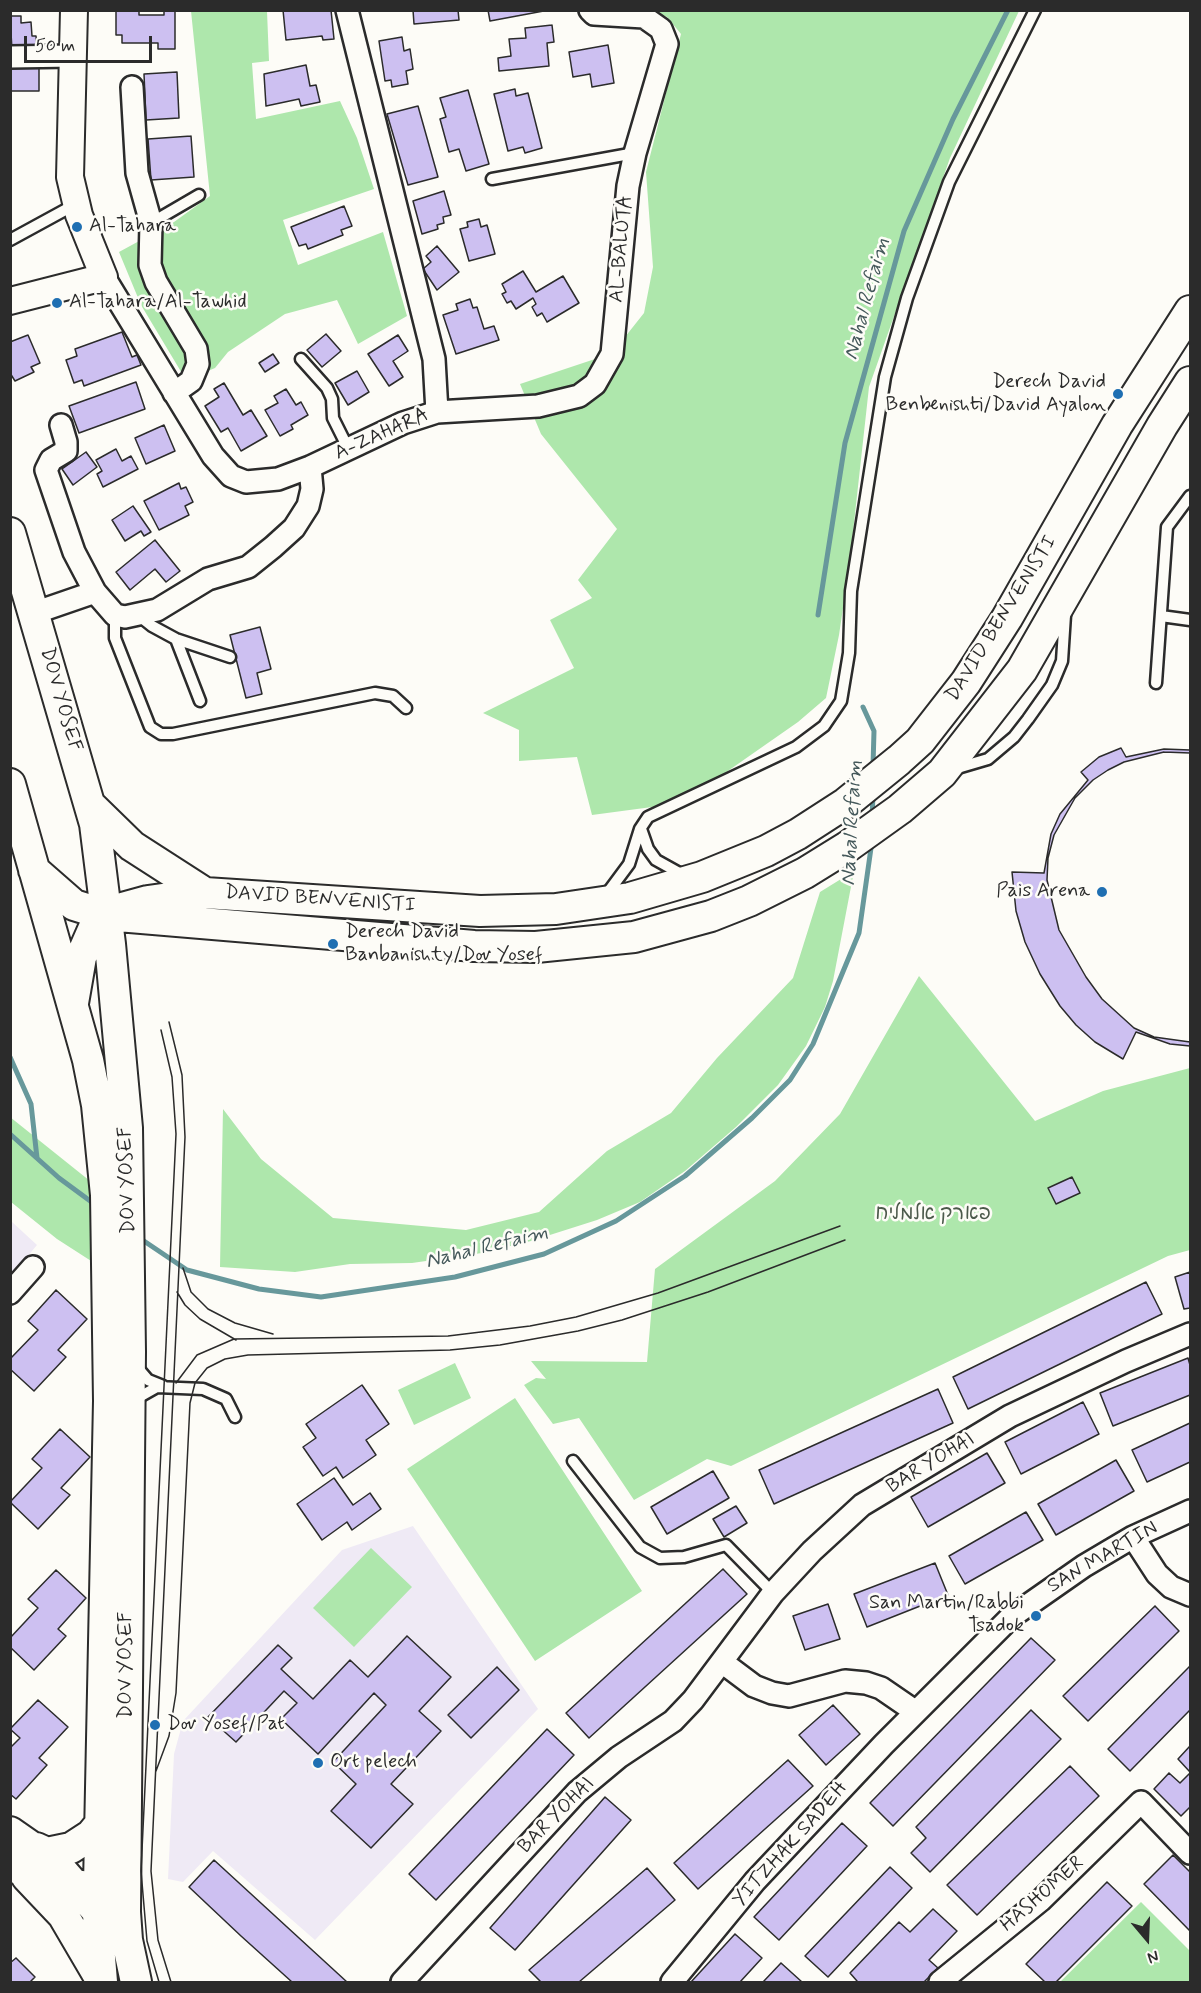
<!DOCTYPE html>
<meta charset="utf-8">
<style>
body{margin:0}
#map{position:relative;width:1201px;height:1993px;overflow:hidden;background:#fdfcf7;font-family:Mynerve,sans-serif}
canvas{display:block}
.frame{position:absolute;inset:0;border:12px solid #2b2b2b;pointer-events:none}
.north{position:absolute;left:1117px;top:1909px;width:60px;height:60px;-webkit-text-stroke:4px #fdfcf7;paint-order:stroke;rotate:161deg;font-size:16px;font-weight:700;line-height:24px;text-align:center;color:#2b2b2b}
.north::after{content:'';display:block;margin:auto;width:21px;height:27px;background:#2b2b2b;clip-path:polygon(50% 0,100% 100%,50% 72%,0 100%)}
.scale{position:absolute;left:24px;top:36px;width:128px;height:27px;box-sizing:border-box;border:3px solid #2b2b2b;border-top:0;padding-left:8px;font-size:18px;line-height:21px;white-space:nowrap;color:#2b2b2b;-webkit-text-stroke:4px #fdfcf7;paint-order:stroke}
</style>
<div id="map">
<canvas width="1201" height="1993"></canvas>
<div class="frame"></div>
<div class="north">N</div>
<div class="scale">50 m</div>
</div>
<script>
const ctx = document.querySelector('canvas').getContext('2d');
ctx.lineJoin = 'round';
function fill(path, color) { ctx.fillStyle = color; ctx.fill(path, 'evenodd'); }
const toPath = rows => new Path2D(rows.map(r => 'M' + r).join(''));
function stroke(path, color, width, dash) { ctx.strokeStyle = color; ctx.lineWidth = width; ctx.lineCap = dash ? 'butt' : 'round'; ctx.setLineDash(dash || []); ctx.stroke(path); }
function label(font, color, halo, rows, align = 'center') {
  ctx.font = font + ' Mynerve,"Playpen Sans Hebrew",sans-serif'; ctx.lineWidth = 5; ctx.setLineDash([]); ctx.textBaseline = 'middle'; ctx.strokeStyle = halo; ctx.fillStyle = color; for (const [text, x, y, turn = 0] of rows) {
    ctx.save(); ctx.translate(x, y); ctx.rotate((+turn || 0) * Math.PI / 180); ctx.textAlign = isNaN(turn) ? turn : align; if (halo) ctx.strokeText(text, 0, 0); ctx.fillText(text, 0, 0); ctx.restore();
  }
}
fill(toPath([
 [11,1221,37,1245,11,1276],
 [413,1526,538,1709,315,1940,213,1851,183,1882,168,1879,174,1754,183,1721,342,1550]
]), '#efeaf5');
fill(toPath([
 [191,11,267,11,269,61,252,63,256,119,340,101,357,138,374,189,283,220,298,265,383,232,407,316,358,344,337,300,285,314,228,352,215,368,186,380,141,305,119,252,174,222,210,196],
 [652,11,1019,11,950,158,869,387,849,568,839,635,826,698,798,722,682,803,592,815,577,757,519,761,519,730,483,713,574,668,550,620,592,598,578,580,617,529,541,434,520,384,595,359,621,342,644,313,653,267,646,172,681,34,667,17],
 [854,871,833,981,825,1007,806,1046,778,1085,736,1127,685,1171,640,1202,597,1220,531,1241,482,1253,412,1263,350,1264,295,1272,220,1267,223,1109,261,1159,333,1218,466,1230,539,1212,607,1151,671,1113,717,1058,793,978,820,892],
 [919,976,1035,1121,1103,1091,1190,1068,1190,1250,1168,1256,731,1466,707,1459,634,1500,579,1418,553,1424,524,1385,536,1378,546,1379,531,1361,647,1362,655,1269,775,1181,840,1114],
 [10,1117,100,1189,102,1268,57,1239,11,1202],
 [455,1363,471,1398,414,1425,398,1390],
 [515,1398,642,1591,535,1661,407,1469],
 [371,1548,412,1587,354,1647,313,1608],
 [1141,1902,1190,1951,1190,1980,1188,1982,1060,1982]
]), '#aee7ac');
stroke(toPath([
 [818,615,845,443,904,231,953,119,1008,10],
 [863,707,874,731,873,766],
 [872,817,873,796],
 [10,1057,31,1104,37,1158],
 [10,1134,59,1178,97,1206],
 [138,1237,187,1270,259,1289,321,1297,455,1277,544,1254,616,1221,685,1176,752,1118,790,1080,813,1044,859,933,872,841]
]), '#67989b', 5);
const building = toPath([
 [139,10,139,15,164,15,164,10,175,10,175,49,158,49,158,43,122,43,122,35,116,35,116,11,139,10],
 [283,10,331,10,334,39,323,40,322,36,286,40,283,10],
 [413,10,458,10,459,20,414,24,413,10],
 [488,10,549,10,490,21,488,10],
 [10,16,21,16,21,23,31,22,32,36,36,36,37,48,12,50,10,16],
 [552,25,554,42,547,43,549,66,499,71,498,58,511,56,509,39,526,38,525,28,552,25],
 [402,37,404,51,410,49,413,69,406,71,408,84,392,87,391,80,385,81,379,41,402,37],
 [608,45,614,83,592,87,590,74,573,77,569,52,608,45],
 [306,65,310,86,316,85,320,102,301,106,299,99,266,106,264,74,306,65],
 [10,66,39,66,39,91,10,91,10,66],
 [177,72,179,118,146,120,144,74,177,72],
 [515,89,516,96,528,93,542,148,525,153,523,147,508,151,494,94,515,89],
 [468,90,489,164,466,171,459,149,449,152,440,119,446,117,440,98,468,90],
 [418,106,438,177,408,185,387,114,418,106],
 [191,136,194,177,151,180,148,139,191,136],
 [444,191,451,215,443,217,444,223,437,225,438,229,422,234,413,201,444,191],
 [344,206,352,226,341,230,343,235,308,249,306,244,299,246,291,227,344,206],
 [479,219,481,227,487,225,495,254,469,261,460,229,468,227,467,222,479,219],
 [437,246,459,272,437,290,423,269,431,262,426,256,437,246],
 [523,271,536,292,563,276,579,303,547,322,542,313,537,316,532,307,536,304,533,298,516,309,511,301,507,303,502,294,506,292,502,284,523,271],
 [470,299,473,308,477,307,484,329,494,326,499,340,456,354,443,315,458,310,456,304,470,299],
 [122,332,132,357,137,355,141,365,84,386,82,380,74,383,66,360,77,356,75,349,122,332],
 [326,334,341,351,322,367,307,350,326,334],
 [28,335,40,363,31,367,34,372,15,381,10,373,10,342,28,335],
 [398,335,408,351,393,361,403,377,389,386,368,354,398,335],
 [273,354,279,363,265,372,259,363,273,354],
 [357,371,369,392,348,405,335,383,357,371],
 [136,382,145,409,79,433,69,406,136,382],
 [224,383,243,415,251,410,267,436,241,451,228,428,221,432,205,406,219,397,214,389,224,383],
 [286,389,296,405,301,402,308,415,291,425,293,429,280,436,265,410,278,403,274,396,286,389],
 [164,425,175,451,146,464,135,438,164,425],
 [116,449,122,461,131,456,138,469,103,487,97,474,102,471,96,460,116,449],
 [86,452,97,467,73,485,62,469,86,452],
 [179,483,181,489,186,487,193,502,185,506,189,515,159,530,144,501,179,483],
 [133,506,151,532,144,536,141,531,125,541,112,520,133,506],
 [155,540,180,571,166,582,155,569,130,590,116,572,155,540],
 [260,627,271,669,257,673,262,694,246,698,230,635,260,627],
 [1121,748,1126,757,1164,749,1190,750,1190,1046,1170,1044,1136,1032,1123,1059,1095,1042,1076,1025,1060,1006,1040,974,1025,942,1016,911,1012,872,1044,873,1051,834,1060,814,1088,780,1081,772,1099,757,1121,748],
 [1164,752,1190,753,1190,1042,1154,1037,1134,1028,1102,999,1086,977,1059,930,1047,880,1048,858,1054,835,1075,798,1093,780,1108,770,1124,762,1164,752],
 [1072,1177,1080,1193,1056,1204,1048,1188,1072,1177],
 [1190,1272,1190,1308,1184,1309,1175,1277,1190,1272],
 [1146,1282,1162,1314,968,1409,953,1377,1146,1282],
 [56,1290,87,1319,58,1350,66,1357,34,1391,10,1369,10,1359,38,1330,28,1321,56,1290],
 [1188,1358,1190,1365,1190,1395,1113,1426,1100,1393,1188,1358],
 [362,1385,389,1424,366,1440,376,1455,343,1478,336,1467,323,1476,303,1447,316,1438,306,1424,362,1385],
 [938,1389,953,1423,774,1504,759,1470,938,1389],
 [1083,1402,1099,1434,1021,1474,1005,1442,1083,1402],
 [1190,1423,1190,1462,1147,1482,1132,1450,1190,1423],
 [60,1429,90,1457,61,1488,70,1495,38,1529,10,1502,42,1468,32,1459,60,1429],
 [987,1453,1005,1483,928,1527,911,1497,987,1453],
 [1116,1460,1134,1491,1056,1535,1038,1504,1116,1460],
 [713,1471,729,1498,667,1534,651,1507,713,1471],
 [334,1478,353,1505,370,1493,381,1509,352,1530,347,1522,322,1540,297,1504,334,1478],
 [736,1506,747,1523,724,1537,713,1519,736,1506],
 [1026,1512,1043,1540,965,1584,949,1556,1026,1512],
 [935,1563,948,1595,867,1627,854,1594,935,1563],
 [723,1569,747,1594,589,1738,566,1713,723,1569],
 [56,1570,86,1598,58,1629,66,1636,34,1670,10,1647,10,1638,38,1608,28,1599,56,1570],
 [828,1604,840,1639,805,1650,793,1616,828,1604],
 [1155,1606,1179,1631,1088,1721,1063,1696,1155,1606],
 [407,1636,451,1677,419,1711,441,1731,391,1784,413,1804,371,1848,331,1811,356,1784,333,1762,386,1705,374,1693,318,1754,281,1719,297,1703,284,1691,236,1742,208,1717,278,1645,292,1658,281,1669,313,1699,350,1660,368,1677,407,1636],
 [1031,1638,1055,1660,893,1826,870,1803,1031,1638],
 [1190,1666,1190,1710,1130,1771,1108,1749,1190,1666],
 [497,1667,519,1690,471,1738,448,1715,497,1667],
 [38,1700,68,1727,39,1758,47,1765,16,1799,10,1794,10,1748,20,1738,10,1729,38,1700],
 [833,1705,860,1734,826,1765,799,1735,833,1705],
 [1031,1710,1061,1739,930,1872,911,1853,926,1838,916,1827,1031,1710],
 [547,1729,574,1755,436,1900,409,1874,547,1729],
 [1190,1746,1190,1772,1178,1759,1190,1746],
 [788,1760,813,1786,698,1889,674,1863,788,1760],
 [1070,1766,1099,1796,977,1915,947,1885,1070,1766],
 [1169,1773,1180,1783,1190,1773,1190,1807,1181,1816,1154,1789,1169,1773],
 [605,1797,631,1820,515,1950,490,1928,605,1797],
 [842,1823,867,1846,779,1940,754,1917,842,1823],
 [1173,1855,1190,1872,1190,1931,1144,1884,1173,1855],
 [214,1860,347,1982,292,1982,241,1936,189,1887,214,1860],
 [890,1867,912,1888,828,1977,805,1956,890,1867],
 [647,1868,675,1900,579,1982,541,1982,529,1970,647,1868],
 [1107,1882,1132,1906,1056,1982,1045,1982,1026,1964,1107,1882],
 [933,1909,957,1931,929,1960,938,1968,924,1982,856,1982,857,1981,850,1973,899,1922,910,1932,933,1909],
 [735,1934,762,1958,740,1982,691,1982,735,1934],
 [16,1958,35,1977,30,1982,10,1982,10,1963,16,1958],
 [781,1963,802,1982,763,1982,781,1963]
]);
fill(building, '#cdc0f1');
stroke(building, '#2b2b2b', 1.5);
const service = toPath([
 [492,179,635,153],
 [151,223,199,195],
 [10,240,76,204],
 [301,359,327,388,332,399,333,418,349,450],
 [137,614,152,626,176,639,230,657],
 [115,615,115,638,150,727,161,734,173,734,375,693,393,696,406,708],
 [1161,616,1190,620],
 [176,639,200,701],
 [1156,683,1167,527,1190,496],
 [954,769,988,759,1014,737,1028,719,1052,685,1062,661,1065,615],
 [641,829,648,849,656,860,683,875],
 [606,895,629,864,640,829,648,817,796,747,824,726,841,701,849,653,851,591,885,377,907,298,949,182,1035,10],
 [136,1366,148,1380,163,1386],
 [134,1400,157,1387,203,1389,226,1399,235,1417],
 [573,1461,640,1547,660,1558,684,1557,726,1545,773,1593]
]);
const minor = toPath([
 [347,10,434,359,437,412],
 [10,57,73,56],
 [132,87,137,173,151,223,150,265,156,282,196,349,198,364,191,381,174,393],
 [104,277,213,456,231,476,246,482,278,479,310,467,403,423,437,412,538,406,579,396,595,384,612,354,628,186,635,153,667,44,661,29,644,17,594,14,590,10],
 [61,425,66,442,66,451,51,460,46,470,74,552,95,592,115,615,125,617,157,610,208,579,248,567,273,547,294,528,308,506,312,489,310,467],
 [34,613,95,592],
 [10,1293,33,1267],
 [1133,1537,1157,1574,1171,1587,1190,1595],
 [722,1662,754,1686,772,1693,789,1696,845,1681,866,1683,881,1688,916,1712],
 [402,1982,577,1792,619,1757,673,1721,693,1700,773,1593,812,1551,862,1505,1010,1416,1126,1361,1190,1334],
 [672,1982,755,1881,884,1744,1011,1617,1084,1566,1133,1537,1190,1511],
 [940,1982,1041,1900,1141,1802,1190,1853]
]);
const tertiary = toPath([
 [10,301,104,277,79,215,70,177,74,10]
]);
const secondary = toPath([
 [10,533,95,824,110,944,127,1128,130,1352,125,1912,127,1940,136,1982],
 [10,784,88,1060,97,1105,106,1195,109,1401,98,1933,102,1982],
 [91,806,132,846,205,893],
 [34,870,74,905,106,915,474,946,536,947,634,937,711,916,749,901,805,873,847,847,900,809,942,773,1022,670,1162,426,1190,382],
 [73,1003,81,957,96,923,119,909,148,901,205,893,480,911,556,909,630,898,702,877,766,851,798,834,846,803,899,760,920,741,966,682,1007,618,1117,425,1190,311],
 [10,1832,56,1864,104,1919],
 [36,1848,47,1853,71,1848,91,1835,100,1824],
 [10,1865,51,1884,82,1886],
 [27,1877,63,1915,97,1973]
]);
stroke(service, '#2b2b2b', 15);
stroke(minor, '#2b2b2b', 26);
stroke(tertiary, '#2b2b2b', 30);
stroke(secondary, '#2b2b2b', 34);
stroke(service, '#fdfcf7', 10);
stroke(minor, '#fdfcf7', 21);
stroke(tertiary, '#fdfcf7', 26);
stroke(secondary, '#fdfcf7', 30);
stroke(toPath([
 [169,1022,182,1075,185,1137,151,1871,158,1940,171,1982],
 [183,1268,191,1292,208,1309,235,1323,273,1334],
 [177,1292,185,1305,200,1319,236,1340],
 [176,1383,197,1355,234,1339,448,1336,530,1326,576,1317,658,1293,840,1226],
 [156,1771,169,1736,176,1693,190,1403,195,1383,207,1368,225,1359,248,1355,450,1350,500,1345,578,1331,622,1320,708,1292,845,1240],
 [159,1982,147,1941,141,1871,176,1134,172,1077,161,1030]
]), '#2b2b2b', 1.5);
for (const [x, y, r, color] of [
 [77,227,6,"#1f6fb2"],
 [57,303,6,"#1f6fb2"],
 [1118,394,6,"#1f6fb2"],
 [1102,892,6,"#1f6fb2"],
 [333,944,6,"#1f6fb2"],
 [1036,1616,6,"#1f6fb2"],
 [155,1725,6,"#1f6fb2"],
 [318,1763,6,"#1f6fb2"]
]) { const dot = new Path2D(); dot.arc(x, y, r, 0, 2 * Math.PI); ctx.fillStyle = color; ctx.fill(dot); stroke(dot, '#fdfcf7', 2); }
label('20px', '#2b2b2b', '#fdfcf7', [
 ["Al-Tahara",89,227],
 ["Al-Tahara/Al-Tawhid",69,303],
 ["Derech David",1106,383,"right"],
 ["Benbenishti/David Ayalon",1106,406,"right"],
 ["Pais Arena",1090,892,"right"],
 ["Derech David",345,933],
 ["Banbanishty/Dov Yosef",345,956],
 ["San Martin/Rabbi",1024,1604,"right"],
 ["Tsadok",1024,1627,"right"],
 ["Dov Yosef/Pat",167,1725],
 ["Ort pelech",330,1763]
], 'left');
label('20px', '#2b2b2b', '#fdfcf7', [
 ["AL-BALUTA",622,249,-85],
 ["A-ZAHARA",382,435,-24],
 ["DAVID BENVENISTI",1002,619,-58],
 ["DOV YOSEF",60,700,74],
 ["DAVID BENVENISTI",320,900,4],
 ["DOV YOSEF",128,1180,-92],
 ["BAR YOHAI",931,1464,-31],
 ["SAN MARTIN",1103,1558,-30],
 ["DOV YOSEF",127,1665,-90],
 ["BAR YOHAI",557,1816,-45],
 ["YITZHAK SADEH",791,1845,-48],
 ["HASHOMER",1043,1895,-41]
]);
label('20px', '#4c5a4b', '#fdfcf7', [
 ["פארק אלמליח",933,1215]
]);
label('italic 21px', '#44585a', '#fdfcf7', [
 ["Nahal Refaim",868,299,-75],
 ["Nahal Refaim",853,823,-87],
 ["Nahal Refaim",487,1248,-14]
]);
</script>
